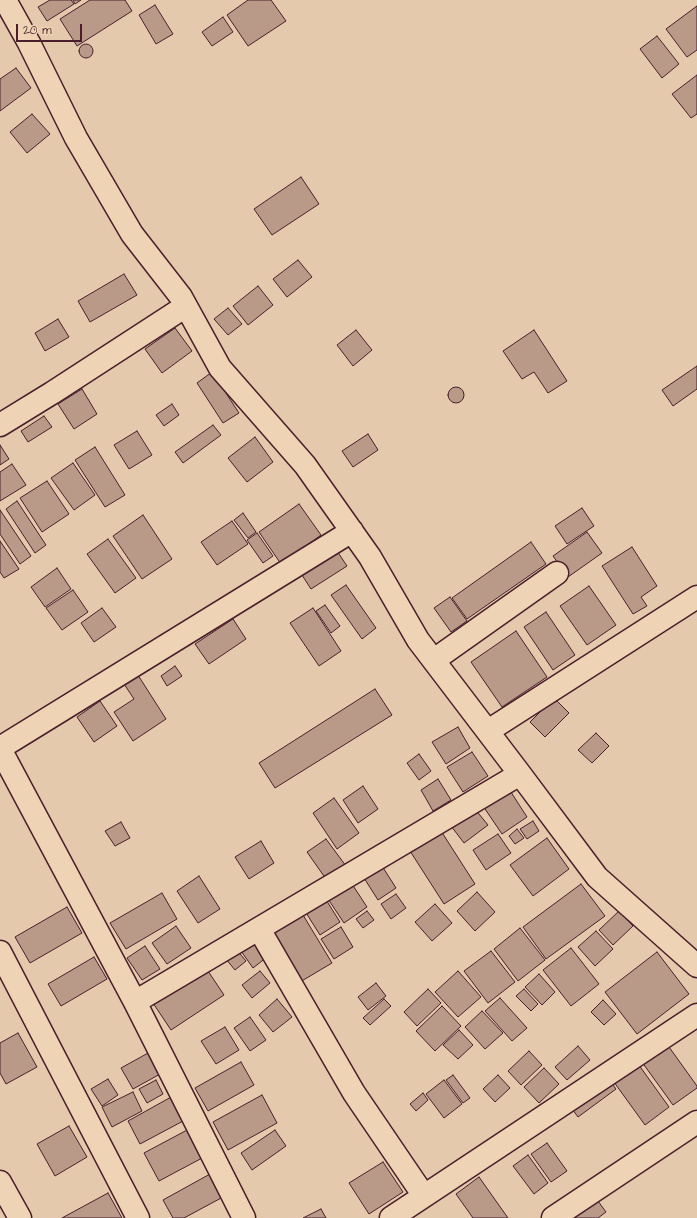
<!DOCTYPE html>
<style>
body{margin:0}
#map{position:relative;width:697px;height:1218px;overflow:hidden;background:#e4c9ad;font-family:"Architects Daughter",sans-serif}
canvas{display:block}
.scale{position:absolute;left:16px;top:24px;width:66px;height:18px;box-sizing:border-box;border:2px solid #4a1f2b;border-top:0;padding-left:5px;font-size:12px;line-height:14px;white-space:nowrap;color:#4a1f2b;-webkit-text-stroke:3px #eed4b5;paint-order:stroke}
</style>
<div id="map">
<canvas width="697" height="1218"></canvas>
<div class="scale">20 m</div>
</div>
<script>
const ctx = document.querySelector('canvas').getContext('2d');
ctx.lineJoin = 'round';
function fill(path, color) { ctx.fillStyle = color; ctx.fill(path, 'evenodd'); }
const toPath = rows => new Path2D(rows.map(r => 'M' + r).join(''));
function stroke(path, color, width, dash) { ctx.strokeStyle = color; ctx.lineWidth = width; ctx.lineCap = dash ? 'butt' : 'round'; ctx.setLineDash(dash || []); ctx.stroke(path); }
const building = toPath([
 [50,0,71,0,74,4,47,21,38,7,50,0],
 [73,0,81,0,75,4,73,0],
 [90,0,125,0,132,11,77,46,60,19,90,0],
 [248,0,271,0,286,21,248,46,227,15,248,0],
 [155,5,173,34,156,44,139,15,155,5],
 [697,6,697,50,687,57,666,29,697,6],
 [223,17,233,32,212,46,202,32,223,17],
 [657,36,679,64,662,78,640,49,657,36],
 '79 51a7 7 0 1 1 14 0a7 7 0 1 1-14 0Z',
 [16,68,31,88,0,111,0,79,16,68],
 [697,75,697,114,691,118,672,94,697,75],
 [32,114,50,134,27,153,10,132,32,114],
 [301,177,319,204,272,235,254,209,301,177],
 [298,260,312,277,287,297,273,279,298,260],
 [124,274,137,295,90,322,78,301,124,274],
 [258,286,273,305,248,325,233,306,258,286],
 [228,308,242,324,228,335,214,319,228,308],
 [58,319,69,337,45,351,35,333,58,319],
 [175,328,192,351,162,373,145,349,175,328],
 [356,330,372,350,353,366,337,345,356,330],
 [534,330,567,381,548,393,534,372,522,379,503,351,534,330],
 [697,366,697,389,673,406,662,390,697,366],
 [212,372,239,413,223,423,197,383,212,372],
 '448 395a8 8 0 1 1 16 0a8 8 0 1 1-16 0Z',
 [82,389,97,414,74,429,58,404,82,389],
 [172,404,179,415,164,426,156,415,172,404],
 [44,416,52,427,28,442,21,431,44,416],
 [213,425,221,435,183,463,175,452,213,425],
 [137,431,152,455,129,469,114,445,137,431],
 [368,434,378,450,353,467,342,451,368,434],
 [255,437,273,462,247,482,228,458,255,437],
 [0,445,9,459,0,465,0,445],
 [95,447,125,495,105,507,75,460,95,447],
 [73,463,95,495,74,510,51,478,73,463],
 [12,464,26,485,0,501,0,472,12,464],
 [47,481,69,514,42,532,20,498,47,481],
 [17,501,46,545,35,553,6,509,17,501],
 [299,504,321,535,281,564,259,532,299,504],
 [582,508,594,526,567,544,555,526,582,508],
 [0,510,31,556,20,564,0,534,0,510],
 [243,513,256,532,248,538,234,520,243,513],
 [143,515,172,559,142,579,113,536,143,515],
 [232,521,248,544,217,565,201,542,232,521],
 [587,532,602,553,568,577,553,556,587,532],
 [257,533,273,556,263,563,247,540,257,533],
 [108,539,136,578,115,593,87,554,108,539],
 [0,541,19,569,4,578,0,572,0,541],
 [531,542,546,564,467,619,452,598,531,542],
 [632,547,657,586,641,597,647,606,633,614,602,566,632,547],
 [335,548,347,566,311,589,300,572,335,548],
 [57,568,71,589,45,607,31,587,57,568],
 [346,585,376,628,362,639,331,595,346,585],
 [589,586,616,625,587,645,560,606,589,586],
 [73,590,88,612,62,630,46,608,73,590],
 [450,597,467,621,451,632,434,608,450,597],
 [325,605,340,626,331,633,316,611,325,605],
 [102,608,116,627,94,642,81,623,102,608],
 [313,608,341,651,319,666,290,623,313,608],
 [546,612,575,655,553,670,524,627,546,612],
 [233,619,246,639,209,664,195,644,233,619],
 [516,631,547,677,502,707,471,662,516,631],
 [175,666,182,676,167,686,161,676,175,666],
 [136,672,166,719,133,741,114,712,134,699,122,681,136,672],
 [375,689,392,715,275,788,259,763,375,689],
 [554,698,569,713,545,737,530,722,554,698],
 [100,701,117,726,94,742,77,717,100,701],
 [458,727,470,748,446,764,432,742,458,727],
 [596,733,609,746,592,763,578,750,596,733],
 [472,752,488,776,463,792,447,767,472,752],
 [419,754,431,771,419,780,407,763,419,754],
 [438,779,451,800,433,811,421,790,438,779],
 [363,786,378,809,358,823,343,800,363,786],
 [509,789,527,817,502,834,483,806,509,789],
 [334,798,359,833,337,849,313,813,334,798],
 [474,808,488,825,464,843,451,826,474,808],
 [533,821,539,831,527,839,520,829,533,821],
 [121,822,130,838,115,846,105,831,121,822],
 [517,829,524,838,515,844,509,836,517,829],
 [441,831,475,884,444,904,410,851,441,831],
 [498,834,511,853,486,870,473,850,498,834],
 [547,838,569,869,533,896,510,865,547,838],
 [326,839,346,866,326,879,307,852,326,839],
 [261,841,274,863,249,879,235,857,261,841],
 [382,866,396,888,378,900,364,878,382,866],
 [199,876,220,909,198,923,177,891,199,876],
 [350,881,367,907,344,923,326,896,350,881],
 [581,884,605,916,546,959,523,927,581,884],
 [477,892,495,912,475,931,457,911,477,892],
 [162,893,177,919,126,949,110,923,162,893],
 [396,894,406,908,391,919,381,904,396,894],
 [323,895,340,922,320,935,303,908,323,895],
 [435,904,452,923,432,941,415,922,435,904],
 [67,907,82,933,30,963,15,937,67,907],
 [300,910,332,963,300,982,269,929,300,910],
 [367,911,374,920,363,928,356,919,367,911],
 [619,911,633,926,613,945,599,930,619,911],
 [176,926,191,948,167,964,152,943,176,926],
 [341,927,353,947,334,959,321,939,341,927],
 [520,928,545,960,518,981,494,949,520,928],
 [596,931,613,949,595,966,578,947,596,931],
 [255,941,267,957,253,968,241,951,255,941],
 [145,946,160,969,142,980,127,958,145,946],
 [571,948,599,984,571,1006,543,970,571,948],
 [236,949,246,961,235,970,225,958,236,949],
 [491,951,515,982,488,1003,464,971,491,951],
 [657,952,689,994,637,1034,605,992,657,952],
 [94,957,107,979,61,1006,48,984,94,957],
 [206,968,224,995,171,1030,153,1003,206,968],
 [260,971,270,983,252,998,242,985,260,971],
 [458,971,481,997,458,1017,435,992,458,971],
 [539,974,555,992,542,1005,525,987,539,974],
 [376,983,386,996,368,1010,358,997,376,983],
 [428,989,441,1003,417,1026,404,1012,428,989],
 [524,989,538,1004,531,1011,516,996,524,989],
 [500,998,527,1028,512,1041,485,1011,500,998],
 [277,999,292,1017,273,1032,259,1015,277,999],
 [384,999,391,1006,370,1025,363,1018,384,999],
 [603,1000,616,1014,604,1025,591,1012,603,1000],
 [442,1006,461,1026,435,1051,416,1031,442,1006],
 [482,1011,503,1033,485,1049,465,1027,482,1011],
 [250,1017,266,1040,250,1051,234,1028,250,1017],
 [225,1027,239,1050,216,1064,201,1041,225,1027],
 [459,1030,473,1045,458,1059,443,1045,459,1030],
 [18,1033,37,1067,6,1084,0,1073,0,1043,18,1033],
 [664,1040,697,1086,697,1088,673,1105,639,1058,664,1040],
 [578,1046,590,1060,567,1080,555,1067,578,1046],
 [529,1051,542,1065,521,1085,508,1071,529,1051],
 [150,1052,162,1073,133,1089,121,1068,150,1052],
 [636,1061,669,1107,645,1125,611,1078,636,1061],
 [241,1062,254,1085,208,1111,195,1088,241,1062],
 [544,1068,559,1084,539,1103,524,1087,544,1068],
 [453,1075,470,1098,463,1103,446,1080,453,1075],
 [498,1075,510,1088,495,1102,483,1089,498,1075],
 [607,1077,616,1089,578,1117,569,1105,607,1077],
 [108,1079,118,1095,102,1106,91,1089,108,1079],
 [156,1080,163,1094,147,1103,139,1089,156,1080],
 [444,1080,462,1104,444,1118,426,1094,444,1080],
 [133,1092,142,1111,112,1127,102,1107,133,1092],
 [423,1093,428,1100,416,1111,410,1104,423,1093],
 [262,1095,277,1123,228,1150,213,1122,262,1095],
 [173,1096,185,1120,140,1144,128,1121,173,1096],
 [69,1126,87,1157,55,1176,37,1144,69,1126],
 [189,1129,204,1157,159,1181,144,1153,189,1129],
 [275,1130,286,1146,252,1170,241,1153,275,1130],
 [547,1143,567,1171,551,1182,531,1154,547,1143],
 [528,1155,548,1183,534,1194,513,1166,528,1155],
 [383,1162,403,1192,369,1214,349,1183,383,1162],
 [210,1174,223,1197,184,1218,173,1218,163,1200,210,1174],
 [479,1177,508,1218,473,1218,456,1194,479,1177],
 [108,1193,122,1218,62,1218,108,1193],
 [595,1197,606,1212,598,1218,564,1218,595,1197],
 [321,1209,326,1218,303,1218,321,1209]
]);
fill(building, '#b99a88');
stroke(building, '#4a1f2b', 1);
const minor = toPath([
 [5,0,29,43,76,138,132,234,181,297,220,368,305,465,370,557,418,640,520,774,597,877,697,966],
 [0,425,52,393,186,306],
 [434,660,557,573],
 [488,731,697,597],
 [0,748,352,531],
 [0,749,135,1002,244,1218],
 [259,929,354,1093,424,1196],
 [0,952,138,1218],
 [135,1002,520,774],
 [0,1182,20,1218],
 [391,1218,697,1015],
 [553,1218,697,1122]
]);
stroke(minor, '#4a1f2b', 25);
stroke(minor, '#eed4b5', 22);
</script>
